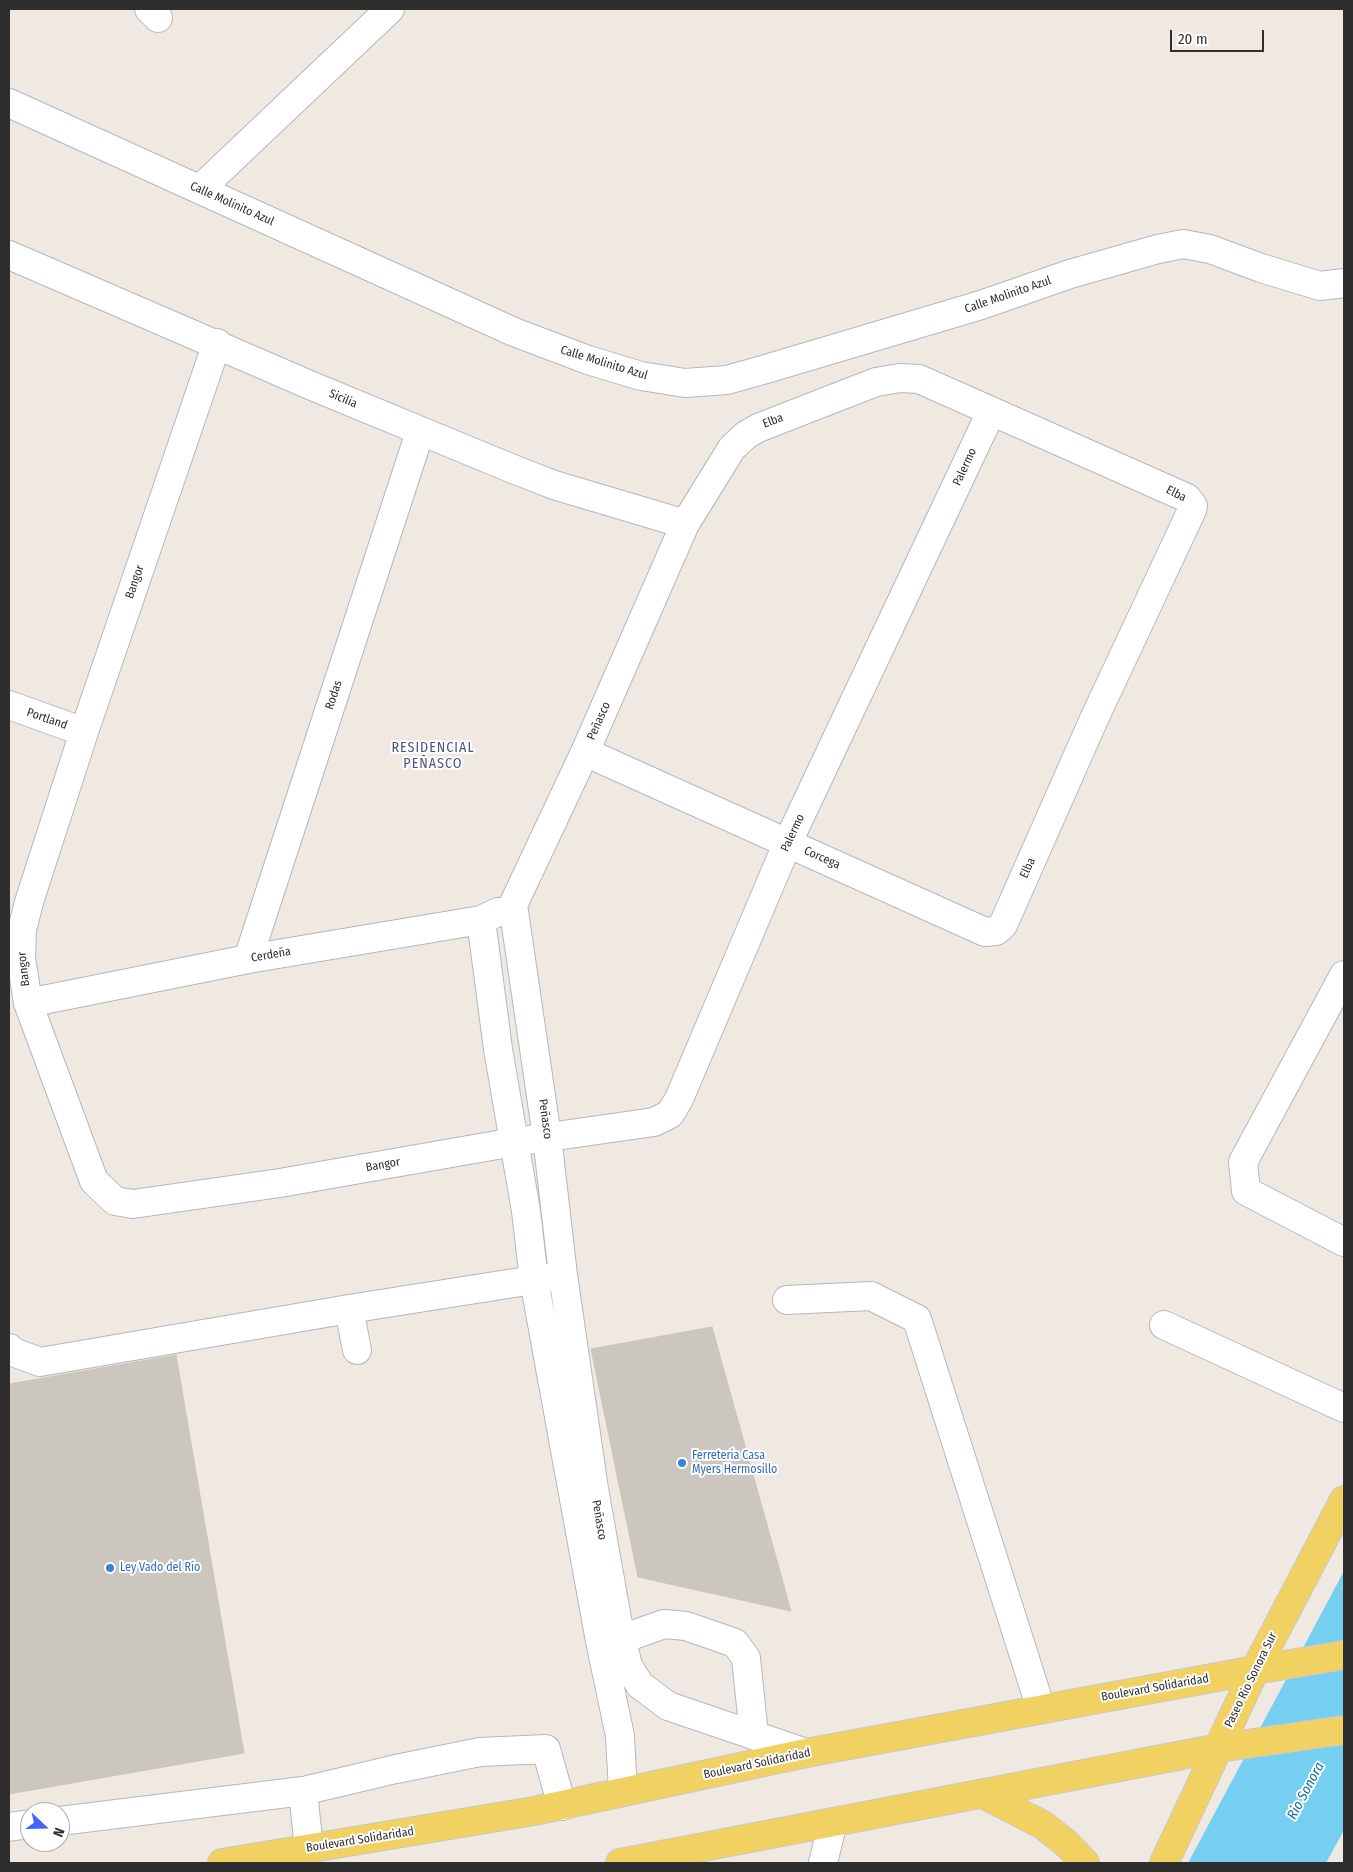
<!DOCTYPE html>
<meta charset="utf-8">
<style>
body{margin:0}
#map{position:relative;width:1353px;height:1872px;overflow:hidden;background:#efe9e1;font-family:"Fira Sans Condensed",sans-serif}
canvas{display:block}
.frame{position:absolute;inset:0;border:10px solid #2e2e2e;pointer-events:none}
.north{position:absolute;left:20px;top:1802px;width:50px;height:50px;box-sizing:border-box;background:#fff;border:1px solid #ababab;border-radius:50%;rotate:111deg;font-size:14px;font-weight:700;line-height:20px;text-align:center;color:#2e2e2e}
.north::after{content:'';display:block;margin:auto;width:18px;height:22px;background:#4264fb;clip-path:polygon(50% 0,100% 100%,50% 72%,0 100%)}
.scale{position:absolute;left:1170px;top:30px;width:94px;height:22px;box-sizing:border-box;border:2px solid #2e2e2e;border-top:0;padding-left:6px;font-size:15px;line-height:18px;white-space:nowrap;color:#2e2e2e;-webkit-text-stroke:4px #fff;paint-order:stroke}
</style>
<div id="map">
<canvas width="1353" height="1872"></canvas>
<div class="frame"></div>
<div class="north">N</div>
<div class="scale">20 m</div>
</div>
<script>
const ctx = document.querySelector('canvas').getContext('2d');
ctx.lineJoin = 'round';
function fill(path, color) { ctx.fillStyle = color; ctx.fill(path, 'evenodd'); }
const toPath = rows => new Path2D(rows.map(r => 'M' + r).join(''));
function stroke(path, color, width, dash) { ctx.strokeStyle = color; ctx.lineWidth = width; ctx.lineCap = dash ? 'butt' : 'round'; ctx.setLineDash(dash || []); ctx.stroke(path); }
function label(font, color, halo, rows, align = 'center') {
  ctx.font = font + ' "Fira Sans Condensed",sans-serif'; ctx.lineWidth = 4; ctx.setLineDash([]); ctx.textBaseline = 'middle'; ctx.strokeStyle = halo; ctx.fillStyle = color; for (const [text, x, y, turn = 0] of rows) {
    ctx.save(); ctx.translate(x, y); ctx.rotate((+turn || 0) * Math.PI / 180); ctx.textAlign = isNaN(turn) ? turn : align; if (halo) ctx.strokeText(text, 0, 0); ctx.fillText(text, 0, 0); ctx.restore();
  }
}
fill(toPath([
 [1344,1571,1344,1830,1326,1863,1188,1863]
]), '#75cff0');
const building = toPath([
 [712,1327,791,1611,638,1577,591,1349,712,1327],
 [176,1355,244,1753,9,1794,9,1384,176,1355]
]);
fill(building, '#cbc7bf');
stroke(building, '#cbc5ba', 1);
const minor = toPath([
 [149,9,158,18],
 [9,103,514,332,588,360,641,376,685,383,727,380,766,369,981,305,1070,274,1158,249,1183,244,1210,249,1261,268,1320,286,1344,283],
 [200,189,390,9],
 [9,255,312,386,513,469,554,485,685,524],
 [217,343,84,732,29,902,22,930,21,958,28,1003,94,1181,115,1201,133,1204,280,1183,514,1142,654,1122,670,1114,679,1099,788,842,991,412],
 [9,705,84,732],
 [585,752,985,932,996,931,1003,925,1094,719,1192,510,1193,506,1187,498,919,379,900,378,876,382,758,428,746,435,732,448,685,524,585,752,513,905,547,1137,563,1275,594,1489,617,1619,628,1666,640,1685,668,1706,806,1753],
 [481,920,498,1049,526,1211,534,1280,600,1641,620,1736,623,1792],
 [248,959,420,432],
 [1344,975,1243,1162,1246,1191,1344,1242],
 [28,1003,248,959,481,920,498,912],
 [787,1300,871,1296,917,1319,1041,1709],
 [349,1309,357,1350],
 [1164,1325,1344,1408],
 [9,1348,13,1352,40,1362,349,1309,552,1277],
 [622,1639,664,1624,686,1626,735,1643,746,1658,754,1735],
 [303,1791,309,1849],
 [60,1821,303,1791,396,1769,480,1752,546,1749,562,1806],
 [9,1827,30,1824],
 [823,1863,833,1822]
]);
const major = toPath([
 [983,1794,1043,1825,1067,1844,1085,1863],
 [222,1863,534,1811,806,1753,1255,1670,1344,1655],
 [620,1863,1219,1748,1344,1730],
 [1164,1863,1255,1670,1344,1500]
]);
stroke(minor, '#b4b7c1', 30);
stroke(major, '#c9c9c9', 30);
stroke(minor, '#fff', 28);
stroke(major, '#f2d163', 28);
for (const [x, y, r, color] of [
 [682,1463,5,"#3f7fe0"],
 [110,1568,5,"#3f7fe0"]
]) { const dot = new Path2D(); dot.arc(x, y, r, 0, 2 * Math.PI); ctx.fillStyle = color; ctx.fill(dot); stroke(dot, '#fff', 2); }
label('12px', '#2e2e2e', '#fff', [
 ["Calle Molinito Azul",232,204,24],
 ["Calle Molinito Azul",1008,295,-19],
 ["Calle Molinito Azul",604,363,17],
 ["Sicilia",343,399,23],
 ["Elba",773,421,-21],
 ["Palermo",965,467,-65],
 ["Elba",1176,494,27],
 ["Bangor",135,582,-71],
 ["Rodas",334,695,-72],
 ["Portland",47,719,19],
 ["Peñasco",599,721,-66],
 ["Palermo",793,833,-65],
 ["Corcega",822,858,24],
 ["Elba",1028,868,-66],
 ["Cerdeña",271,955,-10],
 ["Bangor",24,969,-96],
 ["Peñasco",545,1119,82],
 ["Bangor",383,1165,-10],
 ["Peñasco",599,1520,80],
 ["Paseo Rio Sonora Sur",1251,1680,-64],
 ["Boulevard Solidaridad",1155,1688,-10],
 ["Boulevard Solidaridad",757,1764,-12],
 ["Boulevard Solidaridad",360,1840,-9]
]);
label('12px', '#366cbe', '#fff', [
 ["Ferretería Casa",692,1456],
 ["Myers Hermosillo",692,1470],
 ["Ley Vado del Río",120,1568]
], 'left');
ctx.letterSpacing = '1px';
label('14px', '#4d5680', '#fff', [
 ["RESIDENCIAL",433,748],
 ["PEÑASCO",433,764]
]);
ctx.letterSpacing = '0px';
label('italic 14px', '#0d6fa3', '#fff', [
 ["Rio Sonora",1306,1791,-62]
]);
</script>
